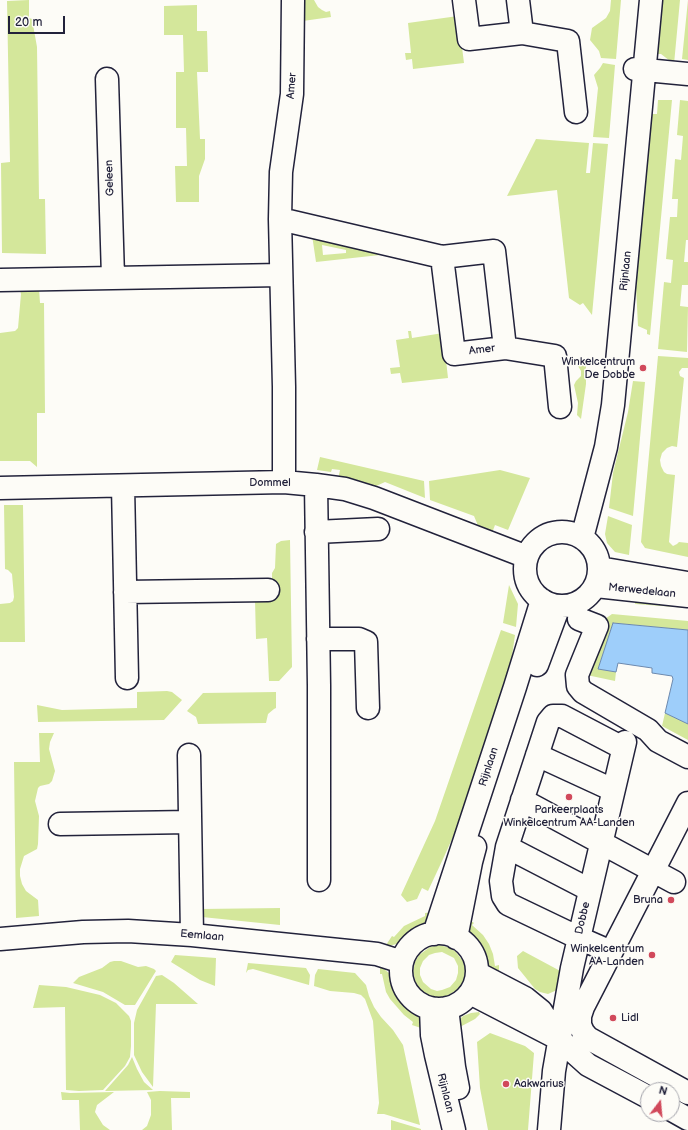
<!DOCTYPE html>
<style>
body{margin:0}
#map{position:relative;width:688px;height:1130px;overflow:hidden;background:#fdfcf7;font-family:"Balsamiq Sans",sans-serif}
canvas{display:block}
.north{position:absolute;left:640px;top:1082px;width:40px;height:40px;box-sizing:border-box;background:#fdfcf7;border:1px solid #a5a5ac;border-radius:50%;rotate:16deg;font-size:11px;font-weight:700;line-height:16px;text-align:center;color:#22223b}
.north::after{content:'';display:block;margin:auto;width:14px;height:18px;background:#d1495b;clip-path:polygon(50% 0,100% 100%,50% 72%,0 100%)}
.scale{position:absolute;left:8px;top:16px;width:57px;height:18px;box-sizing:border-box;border:2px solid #22223b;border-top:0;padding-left:5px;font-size:12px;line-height:14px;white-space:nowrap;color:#22223b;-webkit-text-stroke:3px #fdfcf7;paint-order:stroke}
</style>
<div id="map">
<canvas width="688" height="1130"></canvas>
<div class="north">N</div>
<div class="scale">20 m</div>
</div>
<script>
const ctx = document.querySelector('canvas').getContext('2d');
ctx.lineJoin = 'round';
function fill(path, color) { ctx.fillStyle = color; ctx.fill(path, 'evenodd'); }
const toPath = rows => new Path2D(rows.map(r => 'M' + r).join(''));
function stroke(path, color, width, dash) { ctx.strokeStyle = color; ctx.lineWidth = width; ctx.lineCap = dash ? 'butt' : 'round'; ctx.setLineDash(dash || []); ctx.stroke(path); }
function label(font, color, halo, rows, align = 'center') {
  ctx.font = font + ' "Balsamiq Sans",sans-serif'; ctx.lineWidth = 3; ctx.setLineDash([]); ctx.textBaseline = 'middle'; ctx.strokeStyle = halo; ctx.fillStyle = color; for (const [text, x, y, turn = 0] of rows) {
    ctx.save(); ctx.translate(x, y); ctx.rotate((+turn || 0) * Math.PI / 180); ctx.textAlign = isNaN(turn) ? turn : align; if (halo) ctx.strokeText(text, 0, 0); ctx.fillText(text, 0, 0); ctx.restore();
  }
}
fill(toPath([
 [29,0,29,18,32,19,37,47,39,199,45,199,46,254,2,253,1,163,10,162,7,1],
 [303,0,314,0,318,7,322,10,326,12,330,11,331,17,303,21],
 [611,0,621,0,616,59,601,58,599,51,590,40,592,28,606,18,610,11],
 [662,0,680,0,674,64,661,54,657,54],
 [688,0,688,60,682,59],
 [197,5,197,31,207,31,208,72,197,72,200,139,205,139,205,159,199,176,199,202,176,202,175,166,187,166,186,128,176,128,176,72,184,72,183,35,164,35,164,6],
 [458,16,464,63,413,69,412,59,406,60,405,53,411,53,408,23],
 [603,63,615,65,609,138,593,137,598,88,594,75,600,68],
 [658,100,672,100,650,335,647,334,647,330,638,326,636,287,652,114,657,114],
 [680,100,688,101,688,240,686,240,684,262,688,262,688,285,682,285,680,306,688,307,687,352,658,349,664,282,671,283,673,260,666,259,670,217,677,217,678,199,672,199,675,159,681,160,683,136,677,135],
 [536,139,589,143,586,173,590,173,593,143,608,144,592,315,583,303,580,305,569,298,557,190,507,196],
 [312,235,379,252,380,255,316,262],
 [322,245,346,250,346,253,323,255],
 [39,289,40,303,44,303,45,413,37,413,37,467,30,461,0,461,0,333,15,331,18,328,21,294,20,290],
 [408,331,411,331,412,338,443,333,448,378,402,383,400,373,391,374,390,368,400,367,396,340,409,338],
 [658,356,688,358,688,368,682,368,679,372,680,376,684,378,677,447,672,446,667,448,662,453,660,460,661,466,664,472,667,474,675,475,669,542,673,546,677,544,679,542,688,543,688,557,645,548,641,542],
 [573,358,586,360,586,384,581,419,577,415,578,403,574,385,576,381,581,376,581,371],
 [633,381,645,382,633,516,609,508,613,473,628,412],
 [320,457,424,481,425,498,385,482,374,487,338,479,340,470,332,469,331,472,317,470],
 [500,470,530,478,508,530,495,525,492,533,479,528,474,516,430,500,429,481],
 [4,505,23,505,25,642,0,642,0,604,10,603,13,601,14,597,12,574,8,570,5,569],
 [608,516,632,525,629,555,615,552,607,543,605,534],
 [290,540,292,667,279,681,269,681,267,638,256,639,255,600,272,600,272,573,275,568,276,544,281,541],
 [509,585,518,604,516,627,503,623],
 [636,597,688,600,688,608,635,604],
 [612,614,688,621,688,630,613,623,598,669,616,672,615,681,582,674,605,619],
 [501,630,515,635,509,677,457,828,443,859,428,891,422,888,417,899,407,902,401,895,435,821],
 [167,691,172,692,182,700,164,720,38,722,38,721,37,705,62,710,137,708,137,692],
 [276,692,276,708,274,709,268,714,266,723,198,724,196,717,187,711,203,693],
 [665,713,688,724,688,740,662,726],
 [39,733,54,733,50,742,49,749,55,771,52,781,49,784,40,786,38,788,35,801,39,816,38,844,37,849,24,856,20,869,20,876,22,884,26,891,38,900,39,916,16,918,14,762,40,762],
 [280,908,280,925,202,917,201,909],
 [432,912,426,924,422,928,400,943,389,946,386,945,392,936,394,937,404,926,425,916,425,913],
 [470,920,474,923,472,925,483,935,489,944,493,954,495,966,499,965,499,972,492,969,488,965,473,940,468,929],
 [439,945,447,947,455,951,463,961,465,969,464,980,458,989,447,996,439,998,430,996,422,991,416,984,413,972,415,962,419,955,430,947],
 [442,952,454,958,458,966,458,973,456,980,450,987,442,990,437,991,431,989,423,982,420,975,420,968,423,961,429,955,435,953],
 [523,951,564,973,559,987,557,990,548,994,540,992,535,989,518,968,517,956],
 [175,955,216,958,215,986,200,980,171,962],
 [114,961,121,961,138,967,146,966,154,969,156,971,135,1005,125,1005,103,992,73,983,79,977,102,968,110,962],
 [248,963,306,968,310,975,309,985,253,969,248,970,246,973],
 [380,967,382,967,391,975,401,996,419,1018,421,1025,421,1028,412,1025,413,1022,404,1015,390,999,386,992,382,974,380,974],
 [318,969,355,973,366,985,369,996,374,1007,381,1017,393,1030,403,1045,420,1125,384,1114,377,1114,379,1103,373,1021,365,999,361,995,354,993,330,991,314,986,315,975],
 [162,975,174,983,198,1004,156,1004,153,1087,142,1072,134,1055,134,1023,137,1010,156,976],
 [39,985,66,987,100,995,116,1003,129,1016,131,1021,131,1046,130,1057,125,1066,103,1090,79,1091,66,1090,65,1007,33,1008],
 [479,1012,480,1014,475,1019,458,1028,458,1021,463,1016,471,1013],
 [490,1033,525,1046,534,1053,528,1130,488,1130,480,1088,477,1042],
 [132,1057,137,1069,144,1082,153,1090,105,1091,128,1065],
 [160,1091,190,1092,190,1098,171,1098,172,1130,142,1130,147,1126,151,1115,151,1100,147,1092],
 [61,1092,70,1093,114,1092,97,1105,95,1112,103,1125,110,1130,80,1130,79,1100,62,1100],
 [391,1120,421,1129,421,1130,391,1130]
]), '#d4e79b');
const water = toPath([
 [613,623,688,630,688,724,665,713,673,679,672,676,652,673,652,668,618,663,616,672,598,669,613,623]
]);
fill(water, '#9ecefa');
stroke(water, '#6c89ae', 1);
const minor = toPath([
 [464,0,469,39,522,33,518,0],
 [522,33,568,41,576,112],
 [635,69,688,74],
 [107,79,113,277],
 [280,219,442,257,494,251,505,348,454,354,442,257],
 [0,280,281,275],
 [505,348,555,356,560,407],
 [284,482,284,387,280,219,281,172,292,94,293,0],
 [316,485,319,686,319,880],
 [123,486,127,678],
 [0,488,284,482,316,485,345,489,374,498,527,557],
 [316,532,378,529],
 '525 569a37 37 0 1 1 74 0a37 37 0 1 1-74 0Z',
 [582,538,606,447,613,405,651,0],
 [599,568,687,583],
 [596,586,688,596],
 [125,592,268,590],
 [579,619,597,626,577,675,578,686,583,692,648,730,658,741,688,757],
 [318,639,359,639,366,642,368,708],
 [537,665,559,606],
 [189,755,192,935],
 [537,755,613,790],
 [522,800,674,882],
 [688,803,583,1007,580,1016,580,1025,583,1032,588,1038,688,1093],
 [60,824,190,822],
 [507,847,590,890],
 '401 971a38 38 0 1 1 76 0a38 38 0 1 1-76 0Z',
 [434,934,515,687,542,600],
 [456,938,471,862,475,847],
 [0,939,83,932,128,931,192,935,368,953,377,954,402,962],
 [611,952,579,938,508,904,503,896,501,881,507,847,548,722,553,716,562,716,623,748],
 [477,973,525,998,541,1011,558,1038],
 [470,993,559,1039,588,1065,648,1097],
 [431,1008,432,1035,436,1055,454,1130],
 [447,1008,454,1067,458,1088],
 [672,1110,688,1119],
 [549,1130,554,1071,572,968,625,742]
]);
stroke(minor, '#22223b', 25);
stroke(minor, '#fdfcf7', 22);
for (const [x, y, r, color] of [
 [643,368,4,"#d1495b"],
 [569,797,4,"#d1495b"],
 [671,900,4,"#d1495b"],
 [652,955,4,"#d1495b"],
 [613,1018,4,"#d1495b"],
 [506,1084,4,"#d1495b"]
]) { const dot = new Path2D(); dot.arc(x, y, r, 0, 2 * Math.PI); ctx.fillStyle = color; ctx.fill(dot); stroke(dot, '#fdfcf7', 1.5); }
label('11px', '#22223b', '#fdfcf7', [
 ["Amer",292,86,-86],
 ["Geleen",110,178,-92],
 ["Rijnlaan",626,271,-84],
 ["Amer",482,350,-7],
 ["Dommel",270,483],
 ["Merwedelaan",642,591,6],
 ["Rijnlaan",489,767,-72],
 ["Dobbe",583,918,-77],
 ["Eemlaan",202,936,5],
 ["Rijnlaan",445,1093,76]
]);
label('11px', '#22223b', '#fdfcf7', [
 ["Winkelcentrum",635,362],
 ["De Dobbe",635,375],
 ["Parkeerplaats",569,810,"center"],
 ["Winkelcentrum AA-Landen",569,823,"center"],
 ["Bruna",663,900],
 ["Winkelcentrum",644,949],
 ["AA-Landen",644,962],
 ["Lidl",621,1018,"left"],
 ["Aakwarius",514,1084,"left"]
], 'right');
</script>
